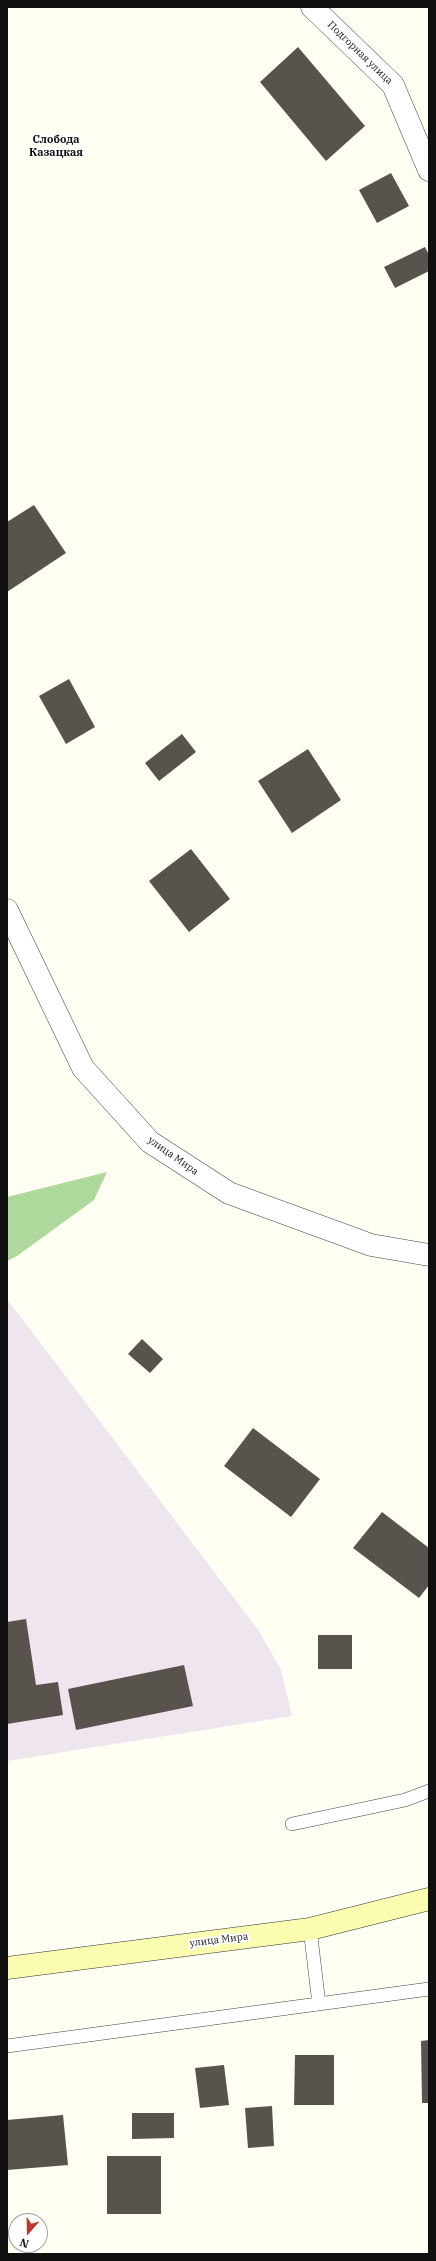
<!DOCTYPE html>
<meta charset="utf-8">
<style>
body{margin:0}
#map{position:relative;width:436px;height:2261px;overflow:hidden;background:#fffef3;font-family:"IBM Plex Serif",serif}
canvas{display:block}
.frame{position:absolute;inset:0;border:8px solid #101010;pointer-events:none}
.north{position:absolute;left:8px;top:2213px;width:40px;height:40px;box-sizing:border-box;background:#fff;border:1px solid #9f9f9f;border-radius:50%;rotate:200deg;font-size:11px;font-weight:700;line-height:16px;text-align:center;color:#101010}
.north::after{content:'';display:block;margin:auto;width:14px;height:18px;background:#bd382a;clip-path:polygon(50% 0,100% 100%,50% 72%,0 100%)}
</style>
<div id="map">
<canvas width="436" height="2261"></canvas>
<div class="frame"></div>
<div class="north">N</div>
</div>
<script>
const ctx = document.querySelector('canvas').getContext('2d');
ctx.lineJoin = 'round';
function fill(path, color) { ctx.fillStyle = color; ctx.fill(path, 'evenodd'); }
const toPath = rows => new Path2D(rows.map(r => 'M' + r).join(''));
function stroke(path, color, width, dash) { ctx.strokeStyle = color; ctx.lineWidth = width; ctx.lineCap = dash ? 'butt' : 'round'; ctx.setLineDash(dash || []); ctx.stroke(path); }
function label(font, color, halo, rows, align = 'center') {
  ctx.font = font + ' "IBM Plex Serif",serif'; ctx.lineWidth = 4; ctx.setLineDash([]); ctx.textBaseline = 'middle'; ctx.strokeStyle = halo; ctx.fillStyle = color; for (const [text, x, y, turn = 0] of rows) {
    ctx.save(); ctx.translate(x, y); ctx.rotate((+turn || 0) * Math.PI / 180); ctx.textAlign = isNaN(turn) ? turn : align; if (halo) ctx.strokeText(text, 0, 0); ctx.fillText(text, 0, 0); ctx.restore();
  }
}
fill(toPath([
 [7,1299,259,1631,281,1670,292,1716,7,1761]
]), '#eee5ee');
fill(toPath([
 [107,1172,94,1200,17,1256,7,1261,7,1197]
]), '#afd99c');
fill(toPath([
 [298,47,365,126,326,161,260,82],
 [391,173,409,206,377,223,359,190],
 [425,247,429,255,429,271,395,288,384,267],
 [34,505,66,553,7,592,7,522],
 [69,679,95,727,66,744,39,696],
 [182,734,196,752,159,781,145,763],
 [308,749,341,800,292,833,258,781],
 [191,849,230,899,189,932,149,881],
 [142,1339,163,1359,150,1373,128,1354],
 [253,1428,320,1479,291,1517,224,1466],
 [382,1512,429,1548,429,1585,419,1598,353,1548],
 [26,1619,36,1685,58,1682,63,1715,7,1724,7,1622],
 [318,1635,352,1635,352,1669,318,1669],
 [184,1665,193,1706,76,1730,68,1689],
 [429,2040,429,2103,422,2103,421,2041],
 [295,2055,334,2055,334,2105,294,2105],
 [224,2065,229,2105,200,2108,195,2068],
 [272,2106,274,2146,248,2148,245,2108],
 [132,2113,174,2113,174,2138,132,2139],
 [63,2115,68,2165,7,2170,7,2120],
 [107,2156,161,2156,161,2214,107,2214]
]), '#58534c');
const lane = toPath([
 [292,1824,405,1800,429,1791],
 [310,1929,319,2004],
 [7,2046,429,1989]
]);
const street = toPath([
 [312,7,393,85,429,170],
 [7,910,83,1068,150,1142,229,1193,371,1245,429,1255]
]);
const secondary = toPath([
 [7,1968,310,1929,429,1899]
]);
stroke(lane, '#434343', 14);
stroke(street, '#434343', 23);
stroke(secondary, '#323232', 23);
stroke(lane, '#fff', 13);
stroke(street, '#fff', 22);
stroke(secondary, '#fafcb0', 22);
label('10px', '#101010', '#fff', [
 ["Подгорная улица",360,53,44],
 ["улица Мира",173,1156,35],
 ["улица Мира",219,1940,-7]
]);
label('bold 11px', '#101010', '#fff', [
 ["Слобода",56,140],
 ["Казацкая",56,153]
]);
</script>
